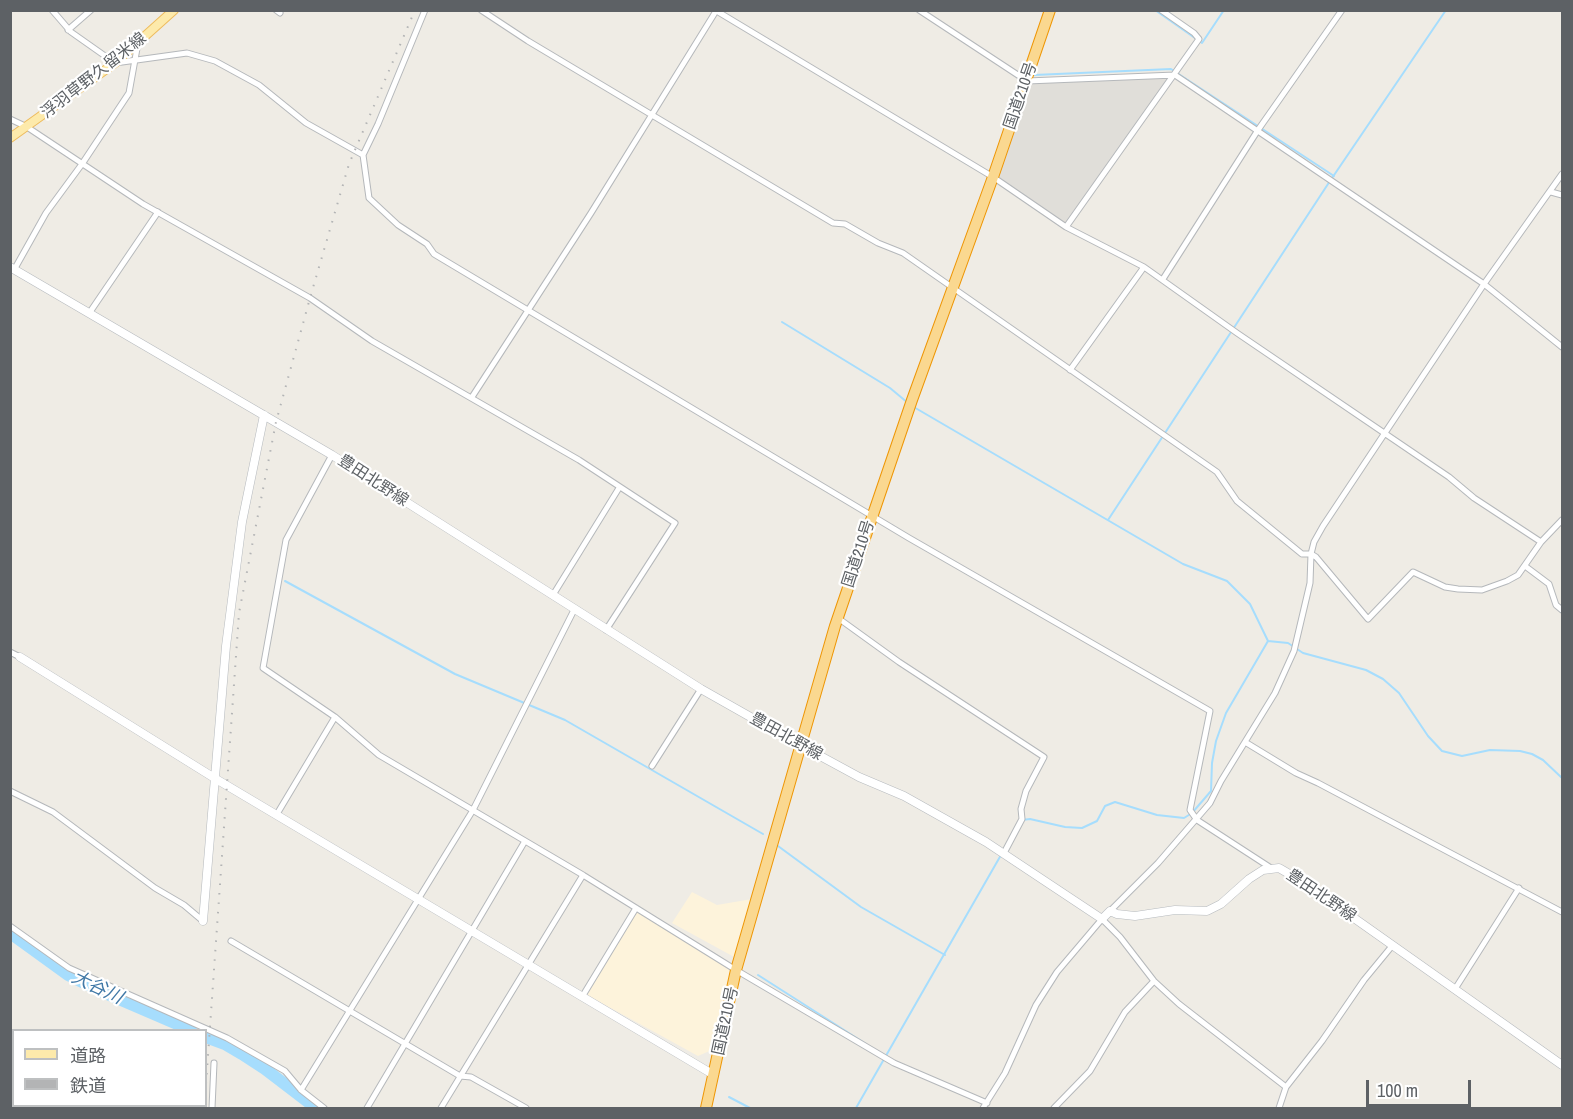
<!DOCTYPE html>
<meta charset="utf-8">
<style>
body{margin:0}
#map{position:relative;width:1573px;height:1119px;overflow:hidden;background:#efece5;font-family:"Archivo Narrow","Noto Sans JP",sans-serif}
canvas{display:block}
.frame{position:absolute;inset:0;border:12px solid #5d6165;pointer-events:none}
.legend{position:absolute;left:12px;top:1029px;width:195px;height:78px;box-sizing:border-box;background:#fff;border:2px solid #bec0c1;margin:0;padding:8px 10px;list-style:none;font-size:18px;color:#5d6165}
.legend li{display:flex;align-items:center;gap:12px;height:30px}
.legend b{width:30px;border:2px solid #bec0c1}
.scale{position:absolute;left:1366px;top:1080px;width:105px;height:27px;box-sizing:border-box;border:3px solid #5d6165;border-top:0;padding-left:8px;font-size:18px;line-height:21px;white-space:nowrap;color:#5d6165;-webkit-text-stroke:4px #fff;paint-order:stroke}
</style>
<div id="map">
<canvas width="1573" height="1119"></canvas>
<div class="frame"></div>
<ul class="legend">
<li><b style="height:8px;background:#fdeaab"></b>道路</li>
<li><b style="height:8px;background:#b3b4b5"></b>鉄道</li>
</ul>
<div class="scale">100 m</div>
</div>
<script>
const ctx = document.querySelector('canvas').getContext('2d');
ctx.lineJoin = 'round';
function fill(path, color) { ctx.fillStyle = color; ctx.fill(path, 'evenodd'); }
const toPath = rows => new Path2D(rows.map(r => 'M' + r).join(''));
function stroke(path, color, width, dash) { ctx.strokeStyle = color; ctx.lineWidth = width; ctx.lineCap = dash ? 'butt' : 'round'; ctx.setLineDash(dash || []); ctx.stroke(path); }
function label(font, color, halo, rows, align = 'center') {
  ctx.font = font + ' "Archivo Narrow","Noto Sans JP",sans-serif'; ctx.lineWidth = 4.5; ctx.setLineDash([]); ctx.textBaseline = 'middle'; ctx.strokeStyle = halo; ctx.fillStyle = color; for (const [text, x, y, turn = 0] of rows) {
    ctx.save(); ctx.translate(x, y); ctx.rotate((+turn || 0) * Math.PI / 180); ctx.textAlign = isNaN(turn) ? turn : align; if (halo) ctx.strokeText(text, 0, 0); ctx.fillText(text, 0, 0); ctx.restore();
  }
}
fill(toPath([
 [692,892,717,905,752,899,736,958,672,923],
 [637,912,732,971,714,1049,698,1056,587,995]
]), '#fdf3db');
fill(toPath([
 [1175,75,1066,227,993,177,1027,81]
]), '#e0ded9');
stroke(toPath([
 [1155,10,1202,43,1224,10],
 [1034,75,1171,69,1334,176],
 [782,322,890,388,908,403],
 [912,406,1183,564,1227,581,1250,604,1268,641,1226,713,1216,741,1212,763,1211,791,1192,813,1184,818,1157,815,1115,802,1105,806,1097,821,1082,828,1065,827,1030,819,1022,820],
 [1108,520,1328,184,1446,10],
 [285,581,455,674,565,720,763,834],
 [1268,641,1288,643,1303,653,1366,670,1383,679,1399,693,1428,736,1442,751,1462,756,1490,750,1520,751,1532,754,1543,760,1562,778],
 [778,846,861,907,945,955],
 [758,975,866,1044],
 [729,1097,750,1108],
 [856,1108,1001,855]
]), '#a6ddfd', 2);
stroke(toPath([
 [10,933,68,975,98,990,191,1030],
 [206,1037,225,1044,242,1054,265,1069,316,1108]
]), '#a6ddfd', 12);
const street = toPath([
 [52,10,71,32,115,63,187,53,215,61,259,85,306,123,363,155,369,198,398,225,427,244,434,254,909,538,1210,711,1190,810,1197,820,1271,868],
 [276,10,280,13],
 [481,10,528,41,833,223,845,224,878,243,903,253,1217,472,1237,501,1302,554,1311,554,1316,557,1368,619,1413,572,1445,587,1458,589,1482,590,1507,581,1518,575,1541,542,1562,520],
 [715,10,993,177,1066,227,1144,267,1237,333,1449,477,1474,498,1541,542],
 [919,10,1027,81,1175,75,1484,284,1562,347],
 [68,30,91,10],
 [10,119,27,127,143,204,310,298,372,341,579,460,675,523,606,630],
 [363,155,378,124,425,10],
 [1551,192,1562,195],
 [1066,227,1199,39,1194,33,1161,10],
 [14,270,46,213,82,164,129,93,138,43],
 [1163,279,1258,130,1342,10],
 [90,312,158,212],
 [1070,370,1144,267],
 [472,397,591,213,716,11],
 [332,455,286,540,263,668,335,717,379,755,583,875,736,970,894,1063,987,1103],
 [1525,566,1549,584,1556,605,1562,610],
 [553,595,619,488],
 [838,618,899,662,1044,757,1026,791,1021,809,1022,819,1004,853],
 [10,652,20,657],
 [1245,742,1296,773,1318,783,1562,912],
 [652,766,701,689],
 [10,791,53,812,155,888,184,905,203,921],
 [277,814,335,717],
 [1110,911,1158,863,1210,803,1221,781,1275,693,1294,651,1310,583,1311,554,1314,542,1323,526,1484,284,1562,174],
 [10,926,69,968,227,1038,285,1071,301,1090,324,1108],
 [231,941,460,1076,471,1077,526,1108],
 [1455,989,1519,888],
 [582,997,636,908],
 [301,1090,473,810,574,610],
 [212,1108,214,1063],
 [367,1108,525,841],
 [441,1108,583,875],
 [983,1108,1005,1073,1036,1005,1057,972,1102,919,1120,937,1154,981,1179,1004,1286,1087],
 [1054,1108,1090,1071,1125,1012,1154,981],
 [1279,1108,1286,1087,1322,1041,1364,980,1392,946]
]);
const secondary = toPath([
 [10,267,332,455,701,689,800,745,859,777,904,796,986,842,1102,919,1110,911,1117,914,1135,916,1175,910,1207,911,1221,904,1249,879,1263,870,1279,868,1303,882,1562,1065],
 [20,657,216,779,714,1075],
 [203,921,226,646,242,522,264,415]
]);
const primary = toPath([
 [10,138,115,63,174,10]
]);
const highway = toPath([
 [706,1108,736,970,835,626,912,400,993,177,1050,10]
]);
stroke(street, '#b5b8bb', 7);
stroke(secondary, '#b6babe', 9);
stroke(primary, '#eebc5e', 10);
stroke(highway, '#ee9605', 12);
stroke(street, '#fff', 5);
stroke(secondary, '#fff', 8);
stroke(primary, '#fdeaab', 8);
stroke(highway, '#fad890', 10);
stroke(toPath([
 [206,1084,239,613,276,422,310,298,349,164,415,10],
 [204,1108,204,1106]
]), '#b3b4b5', 2, [1.5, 8]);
label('16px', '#5d6165', '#fff', [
 ["浮羽草野久留米線",94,76,-38],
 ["国道210号",1021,96,-71],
 ["豊田北野線",373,481,33],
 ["国道210号",859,554,-72],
 ["豊田北野線",786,737,29],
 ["豊田北野線",1321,896,34],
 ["国道210号",726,1021,-78]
]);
label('italic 18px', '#4179a7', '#fff', [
 ["大谷川",97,988,25]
]);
</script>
